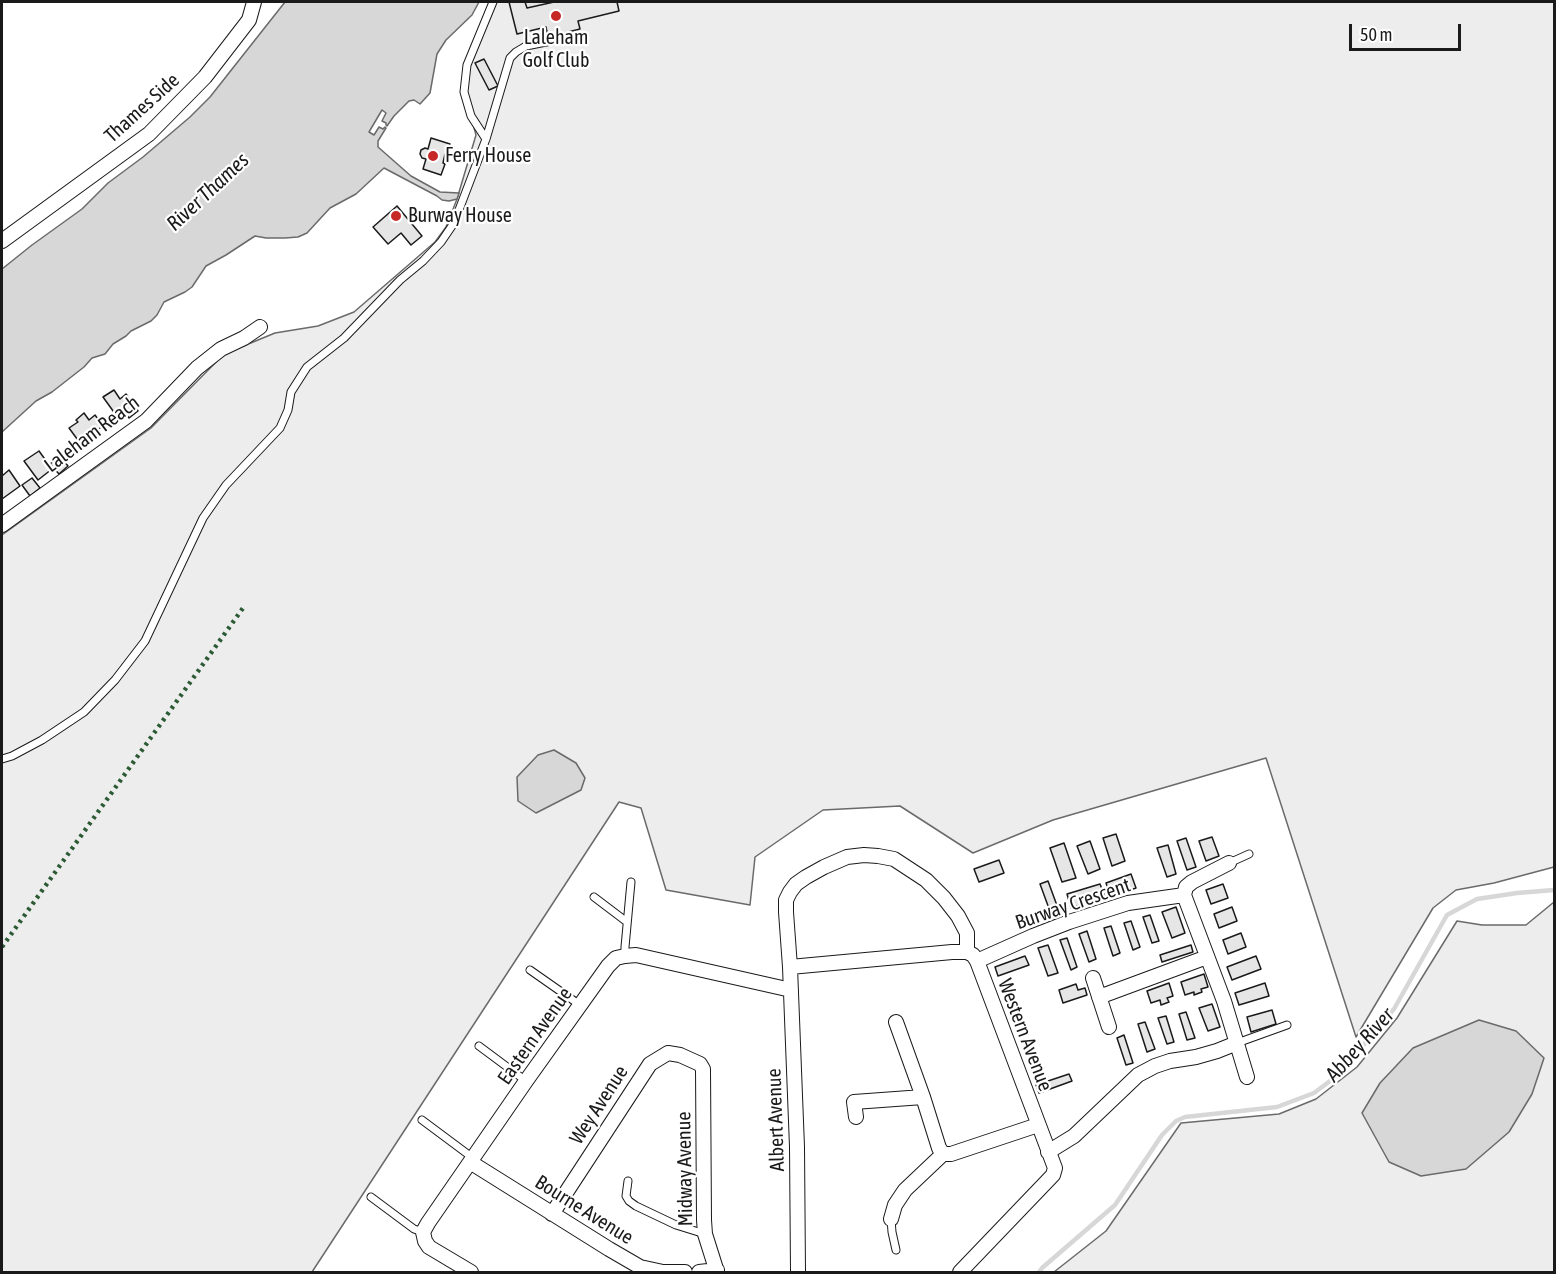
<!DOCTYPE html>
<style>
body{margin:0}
#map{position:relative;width:1556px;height:1274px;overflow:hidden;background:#fff;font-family:"Asap Condensed",sans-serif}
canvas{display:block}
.frame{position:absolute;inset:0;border:3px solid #1a1a1a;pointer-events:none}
.scale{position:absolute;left:1349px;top:24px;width:112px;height:27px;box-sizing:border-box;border:3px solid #1a1a1a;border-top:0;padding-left:8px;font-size:18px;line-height:21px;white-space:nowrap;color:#1a1a1a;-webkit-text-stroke:4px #fff;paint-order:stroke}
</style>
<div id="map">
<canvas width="1556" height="1274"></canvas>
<div class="frame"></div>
<div class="scale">50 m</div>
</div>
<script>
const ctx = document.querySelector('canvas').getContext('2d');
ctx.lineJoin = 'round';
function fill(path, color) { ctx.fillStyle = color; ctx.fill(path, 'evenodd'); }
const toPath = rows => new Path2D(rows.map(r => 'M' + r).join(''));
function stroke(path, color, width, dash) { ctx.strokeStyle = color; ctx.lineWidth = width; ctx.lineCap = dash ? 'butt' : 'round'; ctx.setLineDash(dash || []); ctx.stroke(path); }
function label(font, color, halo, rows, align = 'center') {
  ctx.font = font + ' "Asap Condensed",sans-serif'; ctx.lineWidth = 4.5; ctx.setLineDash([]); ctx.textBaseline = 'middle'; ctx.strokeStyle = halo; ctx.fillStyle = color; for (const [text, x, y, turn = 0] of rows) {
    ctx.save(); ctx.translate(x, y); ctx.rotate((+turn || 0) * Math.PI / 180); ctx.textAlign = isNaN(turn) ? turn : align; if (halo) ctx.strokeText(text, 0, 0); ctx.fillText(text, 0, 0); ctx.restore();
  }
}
const green = toPath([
 [493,2,1554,2,1554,867,1494,883,1456,890,1433,908,1356,1037,1266,758,1053,820,973,853,900,806,823,810,755,857,750,905,666,890,641,808,619,802,312,1272,2,1272,2,535,151,428,224,354,275,333,318,326,354,312,435,242,446,227,457,199,476,135,464,92,467,65,493,2],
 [1554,902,1554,1272,1054,1272,1106,1231,1181,1123,1279,1114,1316,1099,1357,1067,1397,1018,1457,921,1482,925,1526,925,1554,902]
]);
fill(green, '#ededed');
stroke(green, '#6a6a6a', 1.5);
const water = toPath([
 [285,2,479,2,472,15,446,40,437,54,430,93,420,104,414,100,409,101,394,116,387,126,386,125,386,123,382,121,386,113,382,110,369,132,374,135,379,127,383,129,385,127,386,128,378,141,378,147,411,176,440,192,459,193,457,199,449,201,442,200,437,196,384,168,356,194,330,208,307,233,298,237,285,238,266,238,255,236,226,255,206,266,192,287,185,292,164,302,157,315,151,321,131,331,126,336,113,344,105,354,92,358,84,367,52,392,36,401,2,432,2,269,32,245,82,209,108,183,143,157,190,117,210,97,285,2],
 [554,750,576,763,585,778,581,790,536,813,518,801,517,777,538,755,554,750],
 [1479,1020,1516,1031,1544,1058,1532,1094,1509,1132,1466,1169,1421,1176,1389,1162,1362,1113,1380,1083,1413,1048,1479,1020]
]);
fill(water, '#d7d7d7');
stroke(water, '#6a6a6a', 1.5);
stroke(toPath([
 [1039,1272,1042,1268,1115,1205,1162,1135,1176,1121,1185,1117,1277,1107,1314,1093,1338,1075,1394,1009,1447,915,1477,899,1517,893,1554,890]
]), '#d7d7d7', 4.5);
const building = toPath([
 [509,2,525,2,527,8,554,2,617,2,619,11,578,21,580,29,548,37,546,27,517,34,509,2],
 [525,2,554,2,527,8,525,2],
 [484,59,498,86,489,90,475,63,484,59],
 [431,138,450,144,447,154,445,154,443,163,445,164,441,175,423,169,426,159,422,158,420,154,421,150,425,148,428,149,431,138],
 [397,206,422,236,411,245,401,233,388,244,373,227,397,206],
 [114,390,120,399,126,394,138,411,129,418,123,410,116,415,103,397,114,390],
 [84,413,89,420,95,415,103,426,90,435,93,440,83,447,69,428,78,422,76,420,84,413],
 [39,451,52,469,38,480,24,461,39,451],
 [60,456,68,466,59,474,50,464,60,456],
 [9,470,20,486,2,499,2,476,9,470],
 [32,478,40,488,30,496,22,485,32,478],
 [1116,834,1125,861,1112,866,1103,838,1116,834],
 [1212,837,1219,856,1206,861,1199,841,1212,837],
 [1186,838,1196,867,1187,870,1177,841,1186,838],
 [1090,841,1100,869,1088,874,1077,846,1090,841],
 [1064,843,1076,878,1062,882,1050,848,1064,843],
 [1168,845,1176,874,1167,877,1157,848,1168,845],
 [999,860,1004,873,979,882,974,869,999,860],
 [1131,874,1136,888,1111,897,1106,883,1131,874],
 [1048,881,1059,911,1051,914,1040,884,1048,881],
 [1100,884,1105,897,1071,908,1067,894,1100,884],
 [1223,884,1228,898,1211,904,1206,890,1223,884],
 [1176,907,1185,933,1172,938,1162,912,1176,907],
 [1232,907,1237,921,1219,928,1214,914,1232,907],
 [1150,915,1159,941,1152,943,1143,917,1150,915],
 [1131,921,1140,947,1133,950,1124,923,1131,921],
 [1111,926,1120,953,1113,956,1104,928,1111,926],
 [1087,931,1096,959,1089,962,1079,934,1087,931],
 [1241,933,1246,947,1228,954,1223,940,1241,933],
 [1067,938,1077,967,1071,970,1060,940,1067,938],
 [1048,945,1058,973,1048,976,1038,948,1048,945],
 [1191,945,1193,952,1162,962,1160,955,1191,945],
 [1025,956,1029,965,998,976,995,967,1025,956],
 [1256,956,1261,969,1232,980,1227,967,1256,956],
 [1204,974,1208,987,1201,989,1202,992,1194,995,1194,992,1185,995,1181,982,1204,974],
 [1169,983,1173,996,1167,998,1169,1002,1161,1005,1160,1000,1151,1003,1147,991,1169,983],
 [1265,983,1269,996,1239,1005,1235,993,1265,983],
 [1076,984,1078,990,1085,988,1087,995,1063,1003,1059,990,1076,984],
 [1212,1004,1220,1027,1208,1031,1199,1008,1212,1004],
 [1272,1010,1276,1024,1251,1032,1247,1017,1272,1010],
 [1186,1012,1195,1038,1187,1040,1179,1014,1186,1012],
 [1166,1016,1174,1042,1167,1044,1158,1018,1166,1016],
 [1145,1022,1155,1049,1147,1052,1138,1024,1145,1022],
 [1124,1035,1133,1063,1126,1065,1117,1038,1124,1035],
 [1069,1074,1072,1081,1039,1093,1036,1085,1069,1074]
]);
fill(building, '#e6e6e6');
stroke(building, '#1a1a1a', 1.5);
const lane = toPath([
 [486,139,471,116,464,92,467,65,493,2],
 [2,759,12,756,42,740,84,712,115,680,145,641,203,518,226,485,280,428,288,410,291,392,307,367,344,338,400,280,423,261,441,242,454,223,486,139,510,58,516,52,526,46,571,37],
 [1229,863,1249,854],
 [594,897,627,922],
 [625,956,625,947,631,882],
 [530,970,580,1005],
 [1237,1043,1287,1025],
 [479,1046,526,1081],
 [422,1120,473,1158],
 [628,1181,626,1196,629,1201,636,1206,676,1225,705,1234],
 [371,1197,414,1229,423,1232],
 [891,1219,892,1232,896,1250]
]);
const street = toPath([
 [2,241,149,134,205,77,249,20,254,2],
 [2,525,146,421,197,368,221,349,244,338,260,327],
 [1229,863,1192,882,1186,887,1184,895,1224,1001,1247,1077],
 [977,961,1033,936,1069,922,1128,903,1184,895],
 [790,967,952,952,967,952,973,955,977,961,1055,1168,1053,1175,960,1272],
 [1093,978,1109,1027],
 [1099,997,1207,957],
 [896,1022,923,1097,939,1148,943,1154,951,1154,1038,1125],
 [856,1117,854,1102,923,1097],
 [1048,1152,1074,1136,1138,1075,1155,1066,1170,1061,1196,1057,1217,1051,1237,1043],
 [470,1162,609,1249,640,1267,663,1272,685,1272],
 [552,1214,650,1064,668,1053,680,1055,700,1064,703,1069,704,1220,705,1234,717,1272],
 [891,1219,895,1205,905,1190,943,1154],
 [471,1272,429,1247,425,1241,423,1232,428,1223,526,1081,608,966,616,958,625,956,636,955,791,990],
 [699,1272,717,1270],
 [798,1272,797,1147,790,967,786,912,786,900,790,892,796,884,806,877,824,867,847,857,864,855,878,856,894,859,926,880,944,898,958,916,967,933,967,952]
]);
stroke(lane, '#1a1a1a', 9);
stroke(street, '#1a1a1a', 16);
stroke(lane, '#fff', 7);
stroke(street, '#fff', 14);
stroke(toPath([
 [2,947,243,608]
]), '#2b5a34', 4.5, [3, 4.5]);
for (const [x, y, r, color] of [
 [556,16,6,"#c62828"],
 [433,156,6,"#c62828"],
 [396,216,6,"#c62828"]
]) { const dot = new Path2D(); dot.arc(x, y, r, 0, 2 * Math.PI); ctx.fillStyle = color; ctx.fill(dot); stroke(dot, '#fff', 2); }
label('20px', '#1a1a1a', '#fff', [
 ["Laleham",556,38,"center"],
 ["Golf Club",556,61,"center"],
 ["Ferry House",445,156],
 ["Burway House",408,216]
], 'left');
label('20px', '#1a1a1a', '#fff', [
 ["Thames Side",142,108,-42],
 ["Laleham Reach",92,434,-37],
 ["Burway Crescent",1073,904,-19],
 ["Western Avenue",1025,1035,69],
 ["Eastern Avenue",535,1036,-55],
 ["Wey Avenue",599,1105,-57],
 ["Albert Avenue",776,1120,-92],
 ["Midway Avenue",685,1169,-91],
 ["Bourne Avenue",584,1210,32]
]);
label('italic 21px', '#1a1a1a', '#fff', [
 ["River Thames",208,192,-43],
 ["Abbey River",1360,1045,-48]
]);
</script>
